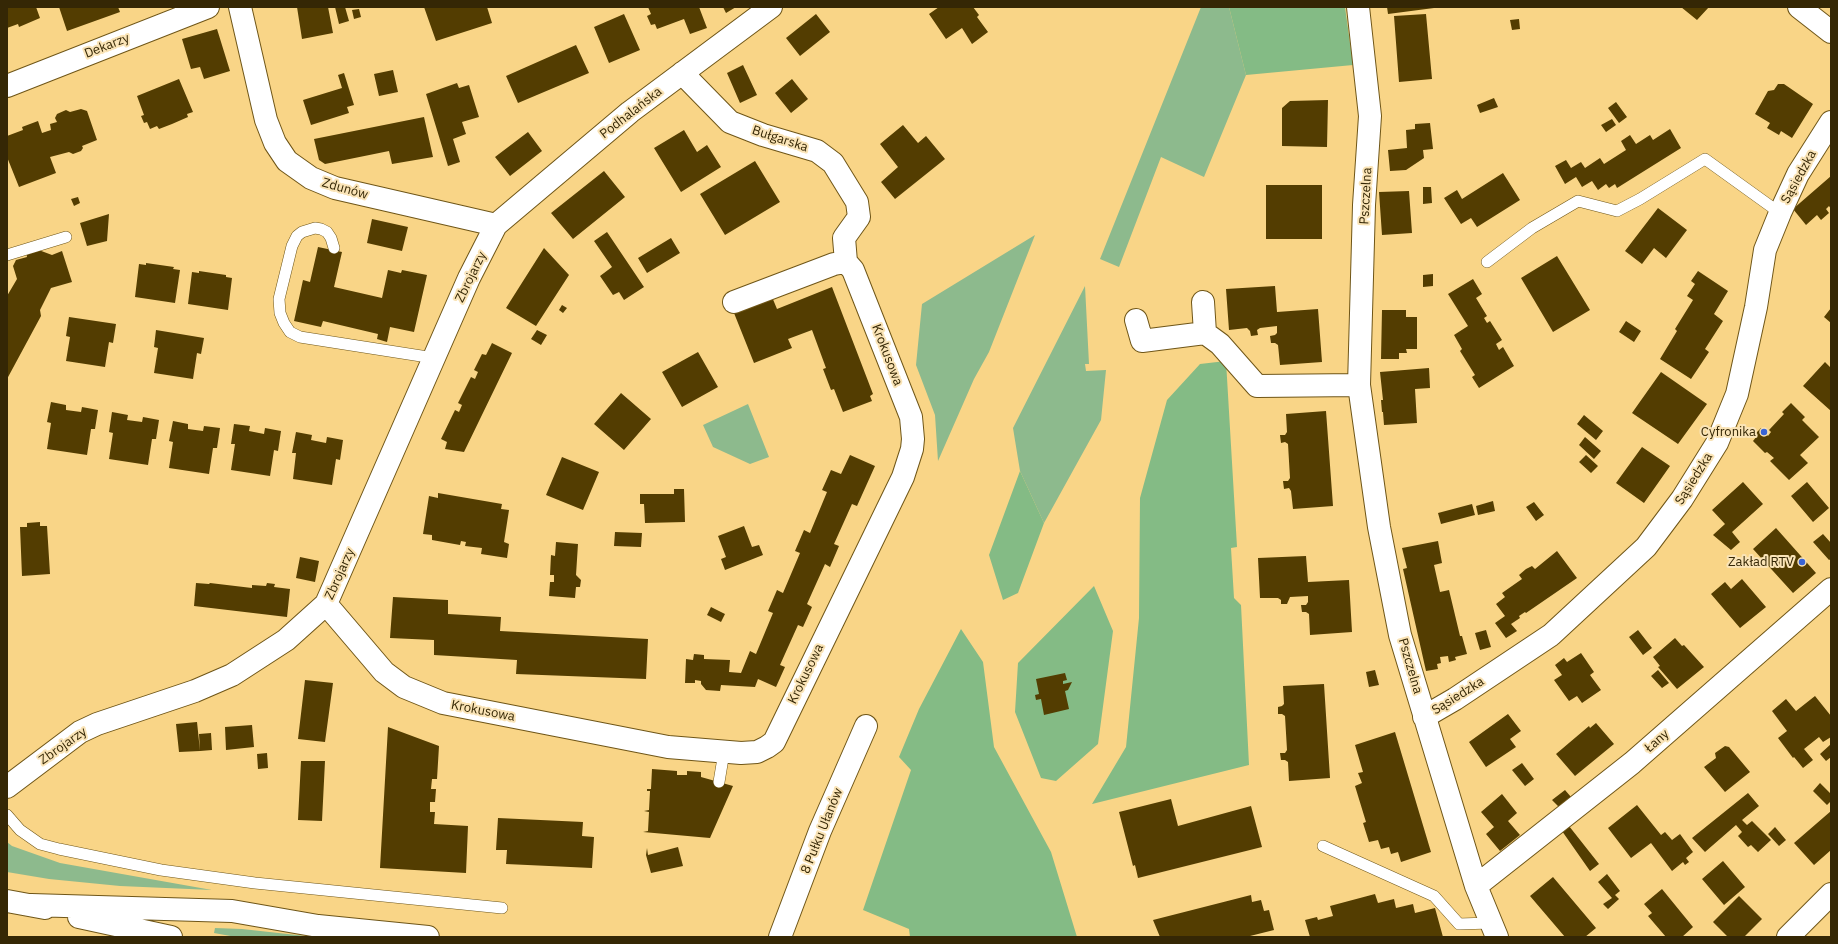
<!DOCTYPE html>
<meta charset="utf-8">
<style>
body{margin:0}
#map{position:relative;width:1838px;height:944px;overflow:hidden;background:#f9d587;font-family:"IBM Plex Sans",sans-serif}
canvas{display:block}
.frame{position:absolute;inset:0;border:8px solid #352705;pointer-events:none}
</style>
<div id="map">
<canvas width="1838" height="944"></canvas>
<div class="frame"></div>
</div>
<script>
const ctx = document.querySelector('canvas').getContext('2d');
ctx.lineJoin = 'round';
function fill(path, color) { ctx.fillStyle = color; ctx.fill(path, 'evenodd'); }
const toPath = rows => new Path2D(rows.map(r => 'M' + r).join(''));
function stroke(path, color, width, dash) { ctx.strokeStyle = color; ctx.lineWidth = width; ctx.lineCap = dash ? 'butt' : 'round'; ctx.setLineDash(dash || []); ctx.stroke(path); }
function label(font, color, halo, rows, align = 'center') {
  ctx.font = font + ' "IBM Plex Sans",sans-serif'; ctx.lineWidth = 4; ctx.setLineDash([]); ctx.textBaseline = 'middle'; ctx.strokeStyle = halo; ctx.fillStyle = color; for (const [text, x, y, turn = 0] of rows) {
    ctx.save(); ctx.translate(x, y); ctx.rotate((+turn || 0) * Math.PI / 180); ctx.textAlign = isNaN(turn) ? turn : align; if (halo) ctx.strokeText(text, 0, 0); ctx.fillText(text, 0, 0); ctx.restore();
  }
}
fill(toPath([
 [1201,7,1229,7,1246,75,1204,177,1161,157,1119,267,1100,259],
 [1035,235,989,352,974,379,938,461,935,415,916,365,922,304],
 [1085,286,1089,364,1085,364,1086,371,1106,370,1101,420,1044,523,1020,471,1013,428],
 [748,404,769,457,750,464,713,447,703,425],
 [7,842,12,846,60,863,212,890,120,886,49,879,7,872],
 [215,928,242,929,315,937,236,937,214,933]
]), '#8dba8d');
fill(toPath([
 [1229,7,1345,7,1353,65,1246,75],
 [1226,361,1237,547,1231,548,1234,598,1241,605,1249,765,1092,804,1126,747,1139,618,1140,498,1167,400,1200,364],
 [1020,471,1044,523,1018,593,1003,600,989,555],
 [1094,586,1113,631,1098,744,1056,781,1041,778,1015,712,1018,663],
 [961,629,983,662,994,747,1051,852,1077,937,910,937,909,929,863,910,911,770,899,757,919,709]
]), '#84bb85');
fill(toPath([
 [7,7,36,7,40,18,19,27,18,24,7,28],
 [59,7,118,7,120,12,67,31],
 [297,7,328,7,333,33,302,39],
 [335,7,345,7,349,21,339,24],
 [424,7,487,7,492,23,436,41],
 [648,7,699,7,707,28,690,34,684,19,657,29,655,24,651,25,647,16,651,14],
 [723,7,736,7,726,13],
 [939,7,973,7,979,15,977,17,988,32,972,44,962,28,946,39,929,14],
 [1387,7,1434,7,1434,8,1388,14],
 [1681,7,1709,7,1697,20],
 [359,9,361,17,354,19,352,10],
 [624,14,640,50,609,63,594,27],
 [816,14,830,32,800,56,786,38],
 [1426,14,1432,79,1399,82,1394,16],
 [1519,19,1520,29,1512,30,1510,20],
 [217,29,230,71,204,79,200,67,191,69,182,39],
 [576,45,589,73,518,103,506,76],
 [743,65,757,95,740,103,727,73],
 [393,70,398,92,379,96,374,74],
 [344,73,354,105,347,107,349,113,311,125,303,100,342,88,338,75],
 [179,79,193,112,187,114,188,117,172,124,159,129,157,126,150,129,147,122,144,123,141,116,144,115,137,96],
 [792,79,808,99,791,113,775,93],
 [457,83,459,88,469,85,479,117,462,122,466,134,453,139,460,162,448,166,426,94],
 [1778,84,1784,84,1813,104,1792,138,1781,131,1779,135,1767,128,1770,123,1755,114,1768,91,1774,90],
 [1494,98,1498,107,1480,113,1477,105],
 [1328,100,1327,147,1282,146,1282,108,1290,101],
 [1616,102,1627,117,1619,123,1608,108],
 [81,109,87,111,97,140,82,146,83,148,81,151,73,154,69,152,50,157,56,173,19,187,7,157,7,136,23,130,22,127,38,121,42,133,51,130,50,124,57,122,55,118,57,114,66,110,70,112],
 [424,117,433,157,392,164,389,151,325,164,319,160,314,139],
 [1612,119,1616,125,1606,132,1601,125],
 [1430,123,1433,149,1423,150,1424,158,1406,170,1390,171,1388,150,1407,148,1406,130,1415,129,1415,124],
 [903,125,918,143,926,136,945,159,895,199,881,182,898,167,880,144],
 [1670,129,1681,148,1617,188,1615,184,1609,188,1606,184,1598,190,1592,181,1582,187,1576,177,1565,184,1555,166,1566,160,1571,168,1581,162,1585,168,1600,158,1604,164,1626,150,1621,141,1630,135,1636,144,1650,135,1653,140],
 [684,130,697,152,707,145,721,167,681,192,654,148],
 [528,132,542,151,510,176,495,157],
 [755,161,780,202,725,235,700,194],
 [604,171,625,197,573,239,551,213],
 [1503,173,1520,200,1477,227,1471,218,1461,224,1444,198,1457,190,1462,199],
 [1831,176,1831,209,1829,206,1826,209,1829,213,1821,220,1817,215,1806,225,1793,209],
 [1266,185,1322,185,1322,239,1266,239],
 [1423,187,1431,187,1432,203,1423,204],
 [1409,191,1412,233,1382,235,1379,192],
 [78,197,80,203,74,206,71,199],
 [1658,208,1687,230,1666,258,1654,248,1642,264,1625,251],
 [109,214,107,241,87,246,80,223],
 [372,219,408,227,402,251,367,243],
 [607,232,644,287,624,300,619,292,613,295,600,276,612,267,594,241],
 [671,238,680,253,647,273,638,258],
 [318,247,342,252,334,287,382,298,388,270,401,273,402,270,427,275,414,332,390,327,387,342,377,339,378,334,323,321,321,327,294,321,303,280,310,282],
 [544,248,569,275,536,326,506,308],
 [36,249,52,255,62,251,72,282,51,288,40,310,41,316,7,379,7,296,17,279,13,266,16,260,27,257,26,252],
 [1557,256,1590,310,1553,332,1521,278],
 [146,263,174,267,173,269,180,270,175,303,135,297,139,264,146,265],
 [199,271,226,275,226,277,232,278,228,310,188,304,192,272,199,273],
 [1698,271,1728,291,1714,314,1723,321,1705,349,1709,352,1691,379,1660,359,1677,331,1675,329,1693,300,1687,296,1695,284,1691,281],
 [1433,274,1433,286,1423,287,1423,275],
 [1473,279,1482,294,1476,298,1487,316,1484,318,1487,323,1490,321,1502,340,1496,344,1499,350,1503,347,1514,366,1479,388,1472,377,1475,375,1460,351,1462,349,1454,335,1468,326,1448,294],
 [1275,286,1277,312,1318,309,1322,362,1280,365,1278,345,1275,343,1271,343,1270,336,1275,335,1277,333,1277,326,1260,328,1257,330,1258,335,1251,336,1250,331,1247,328,1229,330,1226,289],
 [832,287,873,394,870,396,872,401,843,412,834,389,831,390,823,369,826,368,812,330,788,339,792,348,754,363,734,313,772,297,777,309],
 [562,305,567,308,563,313,559,310],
 [1831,308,1831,323,1824,317],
 [1382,310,1406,310,1406,317,1417,317,1417,349,1406,349,1407,353,1399,353,1399,359,1381,359],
 [69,317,116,324,113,343,109,342,105,367,66,361,70,337,66,336],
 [1626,321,1641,331,1634,342,1619,332],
 [156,330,204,338,201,354,197,353,193,379,154,373,158,348,154,347],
 [537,330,547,335,541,345,531,339],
 [492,343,512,353,464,452,445,449,447,442,441,439,455,410,459,412,462,405,458,403,471,377,475,379,478,372,474,370,482,354,486,355],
 [698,352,718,387,682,407,662,372],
 [1825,362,1831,368,1831,411,1803,386],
 [1429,368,1430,388,1415,389,1417,423,1384,425,1383,412,1382,412,1381,400,1383,400,1380,372],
 [1661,372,1707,404,1678,444,1632,413],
 [621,393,651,419,624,450,594,424],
 [51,402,66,405,66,410,81,412,82,407,98,410,95,429,91,429,87,455,47,449,51,423,47,422],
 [1791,403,1805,417,1802,420,1819,437,1800,455,1808,463,1789,480,1770,461,1774,458,1767,452,1765,453,1753,441,1757,436,1755,434,1761,428,1768,436,1771,432,1769,430,1784,414,1782,412],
 [1326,411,1333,506,1293,509,1291,491,1289,488,1284,489,1283,481,1288,481,1290,478,1288,444,1285,442,1281,443,1280,435,1285,435,1287,432,1286,414],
 [112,412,128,415,127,420,142,422,143,417,159,420,156,439,152,439,148,465,109,459,113,433,109,432],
 [1584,415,1603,431,1596,440,1577,424],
 [173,421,188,424,188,429,203,431,204,426,220,428,217,448,213,448,209,474,169,468,173,442,169,441],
 [234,424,250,426,249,431,264,434,265,428,281,431,278,451,274,450,270,476,231,470,235,444,231,444],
 [296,432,312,435,311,440,326,443,327,437,343,440,340,460,336,459,332,485,293,479,296,453,292,453],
 [1585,437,1601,451,1594,459,1579,445],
 [1642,447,1670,466,1644,503,1616,483],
 [850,455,875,466,857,506,852,504,834,544,839,546,830,567,825,564,807,604,812,607,803,627,798,625,780,665,785,667,776,687,758,679,755,687,721,685,720,691,706,690,701,684,701,681,695,680,695,683,685,683,686,659,693,660,694,654,704,655,704,659,730,660,729,672,741,673,750,651,756,654,773,613,768,611,777,590,783,593,800,553,795,551,804,530,810,533,827,492,822,490,831,470,841,474],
 [1586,455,1598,466,1591,473,1579,462],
 [562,457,599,472,583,510,546,495],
 [1743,482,1763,504,1732,532,1740,542,1731,550,1713,535,1725,524,1712,510],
 [1807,482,1829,508,1813,522,1791,496],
 [674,489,684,489,685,522,645,523,644,504,640,504,640,494,674,494],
 [438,493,502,504,501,509,509,510,504,542,509,544,507,558,481,554,482,548,465,546,466,542,461,541,460,545,432,540,432,535,423,534,429,496,438,498],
 [1493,501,1495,511,1478,515,1476,506],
 [1534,502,1544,515,1536,521,1526,507],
 [1472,504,1475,515,1441,524,1438,513],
 [40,522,40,526,47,526,50,574,22,576,20,527,27,527,27,523],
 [744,526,752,547,759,545,763,555,725,570,721,559,726,557,718,536],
 [1776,528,1816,573,1793,593,1753,549],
 [615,532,642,533,641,547,614,546],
 [1823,534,1831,543,1831,559,1829,560,1813,542],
 [1438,541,1442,563,1434,565,1440,592,1449,590,1460,636,1462,636,1467,654,1455,657,1456,660,1449,662,1448,656,1440,657,1441,663,1437,664,1438,669,1426,671,1403,569,1407,568,1402,548],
 [556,542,578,544,576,575,581,580,580,587,576,587,575,598,549,596,550,582,554,582,554,575,550,575,551,555,555,556],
 [1557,551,1577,578,1526,613,1525,612,1519,616,1520,618,1511,624,1517,631,1506,638,1495,623,1505,616,1496,604,1505,597,1502,593,1522,579,1519,575,1526,569,1532,566,1535,569],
 [1306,556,1308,582,1349,580,1352,632,1310,635,1309,614,1306,612,1302,612,1301,605,1306,605,1308,602,1308,596,1290,597,1287,604,1281,604,1281,600,1278,598,1260,598,1258,558],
 [300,557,319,561,315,582,296,578],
 [1742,579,1766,607,1740,628,1711,594,1725,582,1731,589],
 [196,583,209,584,210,583,252,588,252,585,266,586,267,583,275,584,274,587,290,589,287,617,194,606],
 [393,597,448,600,448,614,501,617,500,631,648,639,646,679,516,674,517,660,434,655,434,640,390,638],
 [711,607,725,614,721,622,707,615],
 [1486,630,1491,647,1480,650,1475,633],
 [1638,630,1652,648,1643,655,1629,637],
 [1675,638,1682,646,1684,645,1704,667,1677,689,1658,667,1660,666,1653,657],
 [1581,653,1594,672,1590,675,1601,690,1582,703,1577,696,1569,701,1554,680,1562,675,1555,665,1564,658,1567,662],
 [1375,670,1379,685,1369,687,1366,672],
 [1658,670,1669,683,1662,688,1651,676],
 [1065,673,1067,680,1063,681,1063,684,1072,682,1068,690,1065,691,1069,709,1044,715,1041,699,1036,700,1035,695,1039,694,1036,679],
 [305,680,333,683,325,742,298,739],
 [1324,684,1330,778,1289,781,1288,762,1285,760,1281,760,1280,753,1285,753,1287,750,1285,716,1282,714,1278,714,1278,707,1282,706,1284,704,1283,686],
 [1815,696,1831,716,1831,737,1823,742,1819,737,1804,749,1813,760,1803,768,1794,757,1793,758,1778,738,1787,731,1772,711,1786,699,1796,711],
 [1508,714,1521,731,1510,739,1516,747,1486,767,1469,742],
 [197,722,200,751,179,752,176,724],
 [1596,723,1614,744,1575,776,1556,754,1589,726,1590,728],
 [252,725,254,747,226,750,225,727],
 [388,727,439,746,437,779,432,779,431,789,436,789,435,802,430,802,430,812,435,812,434,824,468,826,466,873,380,868],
 [1395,732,1431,852,1401,862,1398,852,1391,854,1389,847,1381,849,1378,840,1369,842,1363,823,1366,822,1355,786,1362,783,1358,773,1363,772,1355,745],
 [211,733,212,750,200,751,199,734],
 [1831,744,1831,757,1826,761,1820,754],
 [1725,746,1729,747,1750,772,1725,792,1704,767,1716,758,1715,753],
 [267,753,268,768,258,769,257,754],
 [301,761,325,761,322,821,298,820],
 [1522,763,1534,779,1525,786,1512,770],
 [652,769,677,771,677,775,687,775,687,771,701,772,701,777,733,786,710,838,643,832,648,831,649,812,644,811,649,810,650,791,647,791,647,789,651,789],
 [1820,783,1831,794,1831,801,1827,805,1813,791],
 [1565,790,1571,797,1559,807,1552,800],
 [1748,793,1759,806,1742,820,1747,825,1752,821,1771,840,1758,852,1751,845,1748,847,1738,836,1742,832,1736,825,1705,852,1692,838],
 [1502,794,1517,813,1508,821,1520,835,1500,851,1486,834,1494,827,1481,812],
 [1171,799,1178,826,1251,806,1262,847,1138,878,1135,865,1133,866,1119,812],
 [1637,805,1661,835,1665,832,1672,840,1680,834,1693,852,1686,858,1689,862,1685,865,1683,862,1672,871,1651,843,1631,858,1608,828],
 [1831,811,1831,850,1814,865,1794,843],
 [498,818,583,822,582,836,594,837,592,868,506,864,507,850,496,850],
 [1569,826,1599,864,1590,871,1562,831],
 [1775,827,1786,840,1779,846,1768,834],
 [678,847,683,866,651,873,646,855,647,848,648,855],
 [1723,861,1745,887,1724,905,1702,879],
 [1607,874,1620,891,1615,895,1619,899,1608,909,1603,904,1612,898,1598,882],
 [1553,877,1596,928,1585,937,1565,937,1530,896],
 [1662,889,1693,927,1682,937,1666,937,1648,916,1652,913,1644,904],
 [1375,894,1378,903,1394,899,1396,908,1413,904,1415,913,1435,908,1443,937,1310,937,1305,920,1317,917,1318,920,1333,916,1330,906],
 [1251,895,1252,902,1261,900,1264,911,1269,910,1274,930,1246,937,1160,937,1153,920],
 [1739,896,1762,919,1744,937,1728,937,1713,922]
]), '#533d01');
const service = toPath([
 [334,248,331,238,327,232,321,229,315,228,302,232,297,236,292,246,279,299,280,313,284,323,290,332,300,337,434,358],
 [7,255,66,237],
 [1487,262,1532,228,1578,201,1617,211,1640,199,1705,159,1780,213],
 [719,782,724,752],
 [7,815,20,830,40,844,59,849,161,870,255,883,502,908],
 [1323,846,1434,896,1459,924,1490,923]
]);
const minor = toPath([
 [240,7,266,120,275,143,287,161,311,178,335,188,496,225],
 [1358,7,1370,116,1364,205,1359,385,1379,527,1400,635,1476,886,1497,937],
 [1799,7,1831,32],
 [682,73,730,122,763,135,817,151,833,163,857,202,859,217,844,238,846,262],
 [7,86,208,7],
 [1203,302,1205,333],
 [1136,320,1142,341,1205,333,1220,344,1257,386,1359,385],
 [326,604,384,672,404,687,443,703,668,747,741,753,757,752,767,747,774,742,903,477,912,449,913,439,911,417,853,270,846,262,834,264,734,302],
 [1424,717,1455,699,1551,635,1646,547,1682,499,1717,443,1737,394,1756,307,1765,250,1780,213,1798,174,1831,122],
 [7,787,80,732,97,724,195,691,232,675,286,640,326,604,469,278,496,225,630,112,771,7],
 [1476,886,1632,763,1831,589],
 [780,937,820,831,866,726],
 [1788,937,1831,894]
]);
const secondary = toPath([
 [7,901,45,908],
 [31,905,232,911,318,926,428,937],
 [79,917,171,937]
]);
stroke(service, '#6f5618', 12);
stroke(minor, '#6f5618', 24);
stroke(secondary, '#6f5618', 24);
stroke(service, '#fff', 11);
stroke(minor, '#fff', 22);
stroke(secondary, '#fff', 22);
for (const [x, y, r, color] of [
 [1764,432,4,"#3964d5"],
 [1802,562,4,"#3964d5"]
]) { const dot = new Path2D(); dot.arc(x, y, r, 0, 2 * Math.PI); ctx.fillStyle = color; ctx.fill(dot); stroke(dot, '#fae4b7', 1.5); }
label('13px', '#352705', '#fae4b7', [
 ["Dekarzy",107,46,-21],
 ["Podhalańska",631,113,-38],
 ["Bułgarska",780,139,18],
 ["Sąsiedzka",1799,177,-61],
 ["Zdunów",345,189,16],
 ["Pszczelna",1366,196,-87],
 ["Zbrojarzy",471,277,-64],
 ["Krokusowa",887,355,69],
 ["Sąsiedzka",1694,479,-58],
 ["Zbrojarzy",340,574,-66],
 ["Pszczelna",1410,666,74],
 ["Krokusowa",806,674,-64],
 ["Sąsiedzka",1458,696,-32],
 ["Krokusowa",483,711,11],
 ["Łany",1657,741,-41],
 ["Zbrojarzy",63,746,-35],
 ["8 Pułku Ułanów",822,831,-68]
]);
label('13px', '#352705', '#fae4b7', [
 ["Cyfronika",1756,432],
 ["Zakład RTV",1794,562]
], 'right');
</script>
